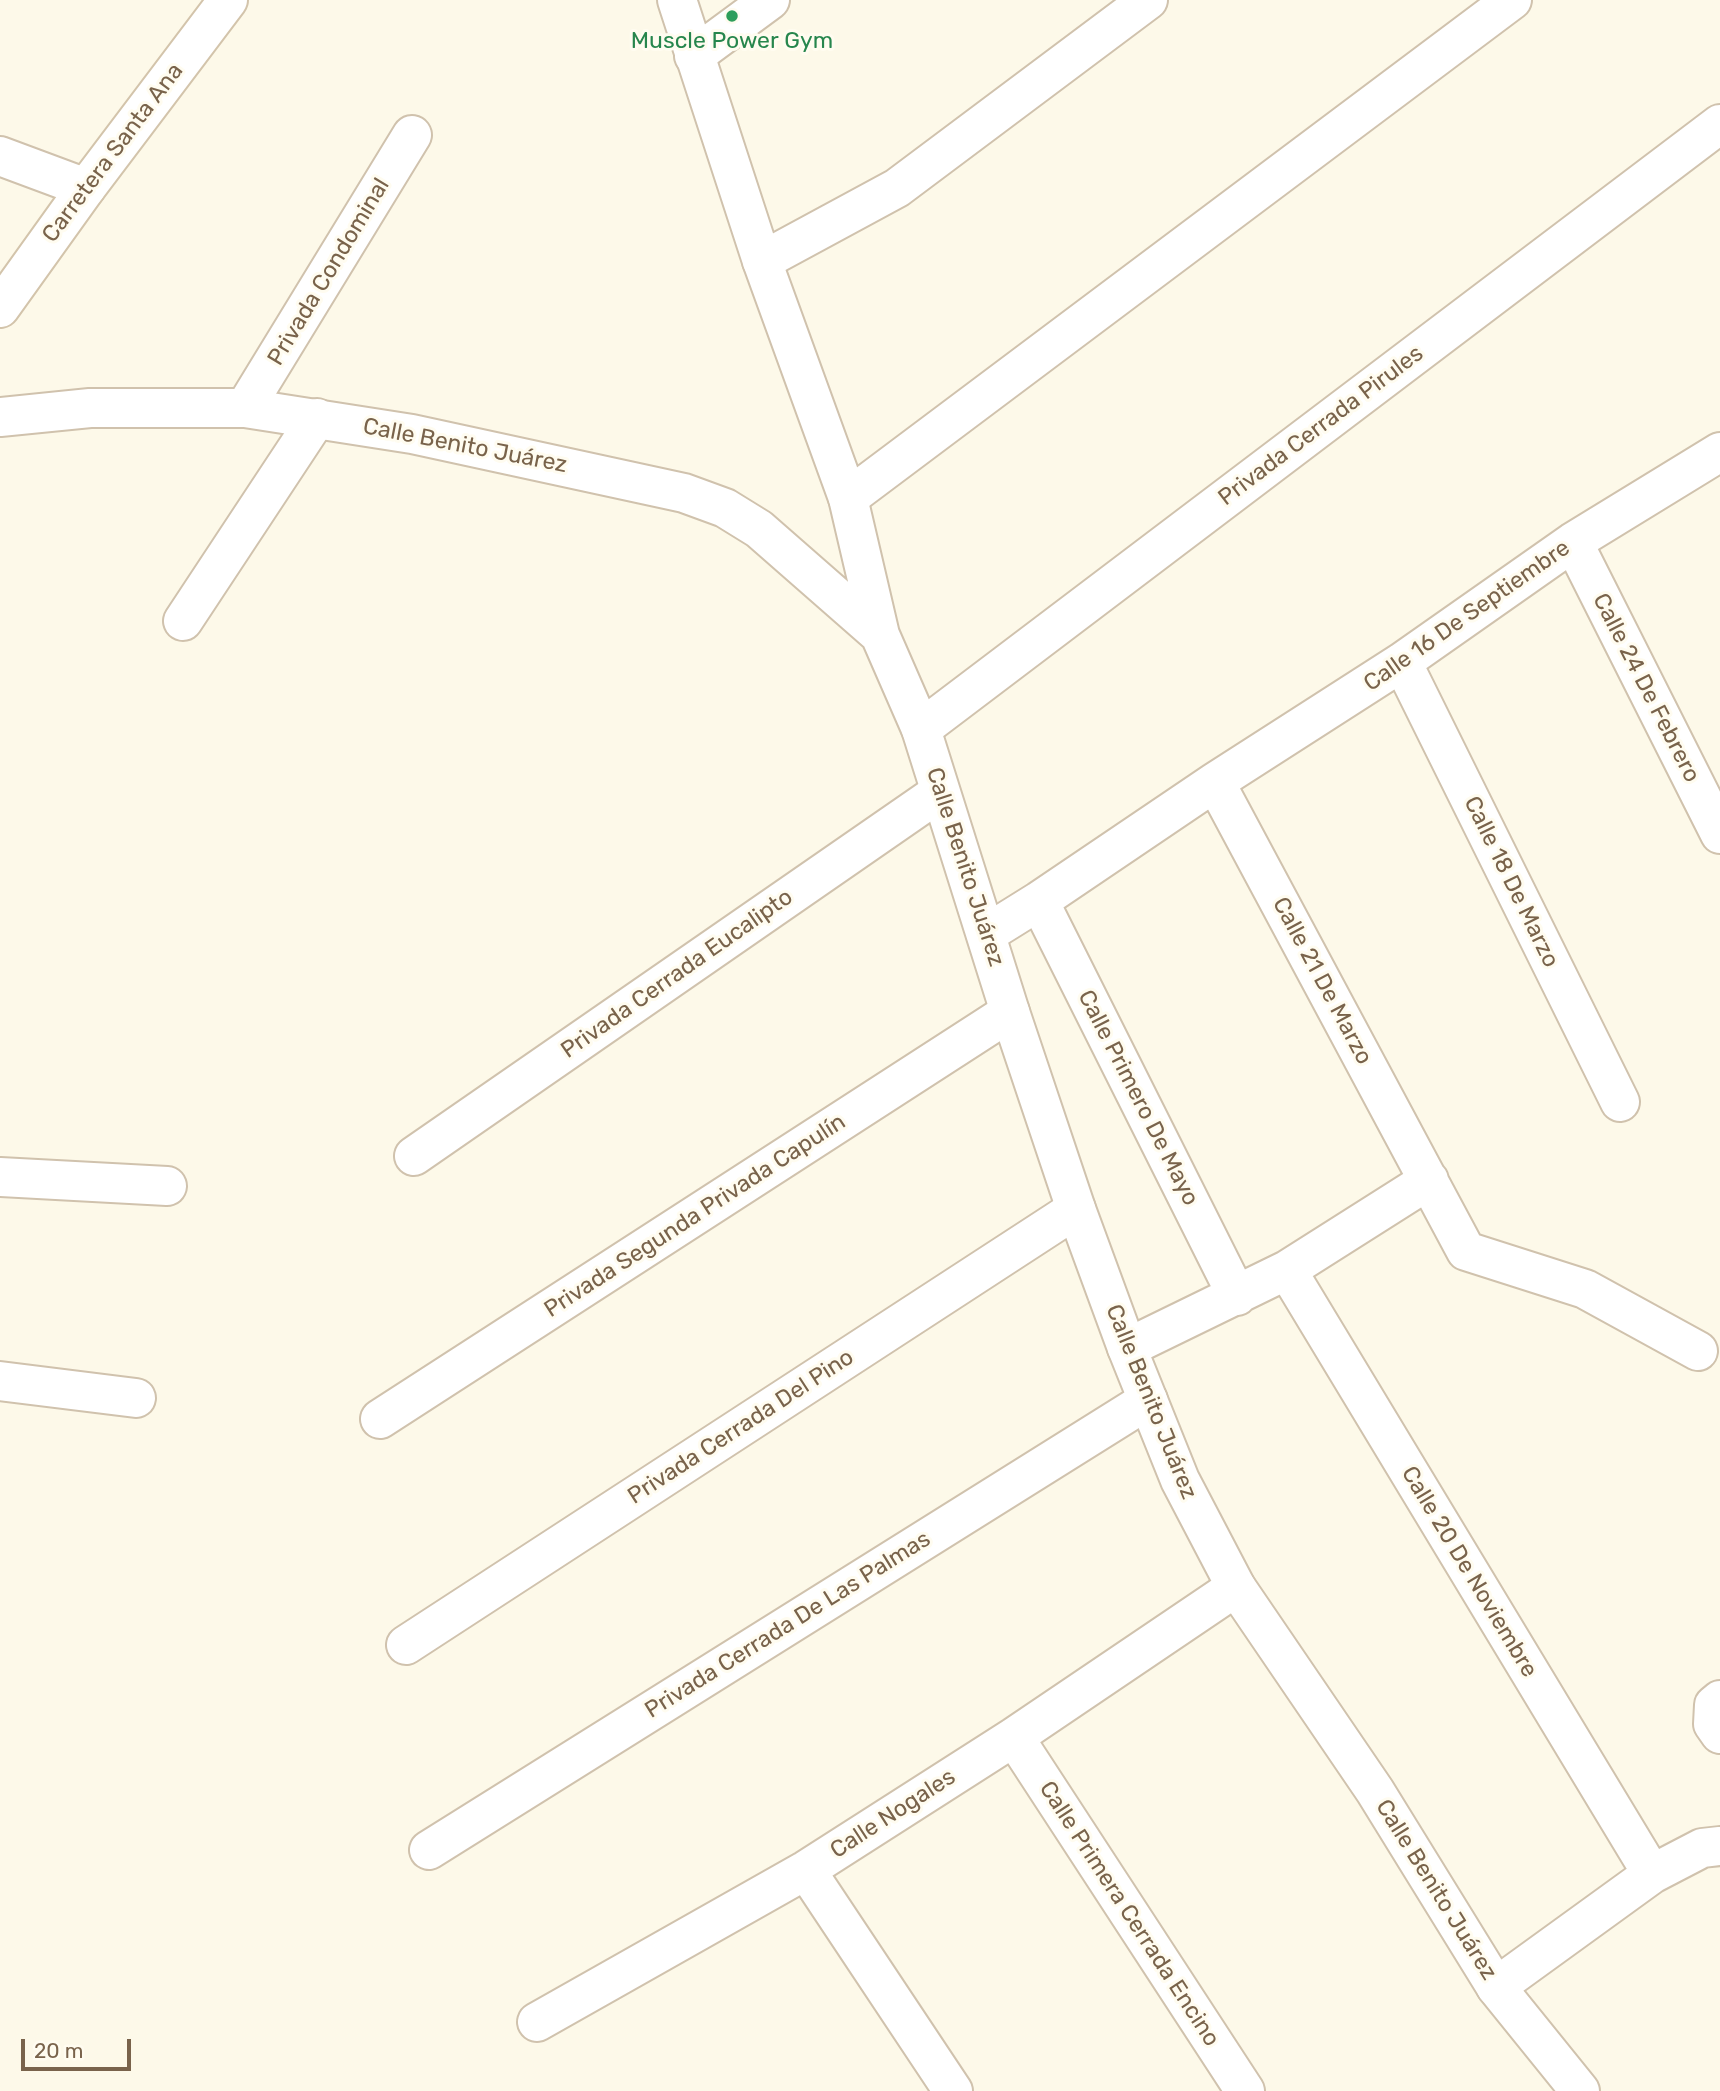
<!DOCTYPE html>
<meta charset="utf-8">
<style>
body{margin:0}
#map{position:relative;width:1720px;height:2091px;overflow:hidden;background:#fdf9e9;font-family:Rubik,sans-serif}
canvas{display:block}
.scale{position:absolute;left:21px;top:2039px;width:110px;height:32px;box-sizing:border-box;border:4px solid #79634b;border-top:0;padding-left:9px;font-size:21px;line-height:24px;white-space:nowrap;color:#79634b;-webkit-text-stroke:5px #fffcf0;paint-order:stroke}
</style>
<div id="map">
<canvas width="1720" height="2091"></canvas>
<div class="scale">20 m</div>
</div>
<script>
const ctx = document.querySelector('canvas').getContext('2d');
ctx.lineJoin = 'round';
const toPath = rows => new Path2D(rows.map(r => 'M' + r).join(''));
function stroke(path, color, width, dash) { ctx.strokeStyle = color; ctx.lineWidth = width; ctx.lineCap = dash ? 'butt' : 'round'; ctx.setLineDash(dash || []); ctx.stroke(path); }
function label(font, color, halo, rows, align = 'center') {
  ctx.font = font + ' Rubik,sans-serif'; ctx.lineWidth = 6; ctx.setLineDash([]); ctx.textBaseline = 'middle'; ctx.strokeStyle = halo; ctx.fillStyle = color; for (const [text, x, y, turn = 0] of rows) {
    ctx.save(); ctx.translate(x, y); ctx.rotate((+turn || 0) * Math.PI / 180); ctx.textAlign = isNaN(turn) ? turn : align; if (halo) ctx.strokeText(text, 0, 0); ctx.fillText(text, 0, 0); ctx.restore();
  }
}
const minor = toPath([
 [694,56,770,0],
 [0,156,86,188],
 [762,261,897,188,1148,0],
 [245,408,412,135],
 [848,498,1512,0],
 [1573,542,1720,834],
 [183,621,317,418],
 [1402,662,1620,1102],
 [921,729,1720,124],
 [1215,782,1466,1251,1585,1289,1698,1351],
 [1039,901,1237,1296],
 [986,934,1039,901,1215,782,1402,662,1573,542,1720,452],
 [414,1156,940,792],
 [0,1177,167,1186],
 [1287,1270,1652,1874],
 [1127,1348,1287,1270,1429,1180],
 [0,1381,136,1398],
 [380,1419,1010,1012],
 [406,1645,1076,1209],
 [1720,1700,1714,1705,1713,1724,1720,1734],
 [1014,1737,1245,2091],
 [429,1850,1148,1400],
 [806,1870,953,2091],
 [1496,1987,1652,1874,1702,1848,1720,1846],
 [537,2022,806,1870,1014,1737,1236,1587]
]);
const tertiary = toPath([
 [677,0,762,261,848,498,880,635,921,729,1010,1012,1076,1209,1127,1348,1180,1480,1236,1587,1375,1791,1496,1987,1580,2091],
 [0,417,90,408,245,408,412,434,684,493,725,508,759,529,880,635]
]);
const secondary = toPath([
 [0,308,86,188,228,0]
]);
stroke(minor, '#d0c2ad', 42);
stroke(tertiary, '#d0c2ad', 42);
stroke(secondary, '#d3c4ab', 42);
stroke(minor, '#fff', 38);
stroke(tertiary, '#fff', 38);
stroke(secondary, '#fff', 38);
for (const [x, y, r, color] of [
 [732,16,7,"#2e9e5b"]
]) { const dot = new Path2D(); dot.arc(x, y, r, 0, 2 * Math.PI); ctx.fillStyle = color; ctx.fill(dot); stroke(dot, '#fffcf0', 2.5); }
label('23px', '#27864d', '#fffcf0', [
 ["Muscle Power Gym",732,41]
]);
label('23px', '#79634b', '#fffcf0', [
 ["Carretera Santa Ana",113,153,-53],
 ["Privada Condominal",329,272,-59],
 ["Privada Cerrada Pirules",1321,426,-37],
 ["Calle Benito Juárez",465,446,11],
 ["Calle 16 De Septiembre",1467,616,-35],
 ["Calle 24 De Febrero",1646,688,63],
 ["Calle Benito Juárez",965,867,72],
 ["Calle 18 De Marzo",1511,882,64],
 ["Privada Cerrada Eucalipto",677,974,-35],
 ["Calle 21 De Marzo",1322,981,62],
 ["Calle Primero De Mayo",1138,1098,63],
 ["Privada Segunda Privada Capulín",695,1216,-33],
 ["Calle Benito Juárez",1151,1402,68],
 ["Privada Cerrada Del Pino",741,1427,-33],
 ["Calle 20 De Noviembre",1469,1572,59],
 ["Privada Cerrada De Las Palmas",788,1625,-32],
 ["Calle Nogales",893,1814,-33],
 ["Calle Benito Juárez",1436,1890,58],
 ["Calle Primera Cerrada Encino",1129,1914,57]
]);
</script>
